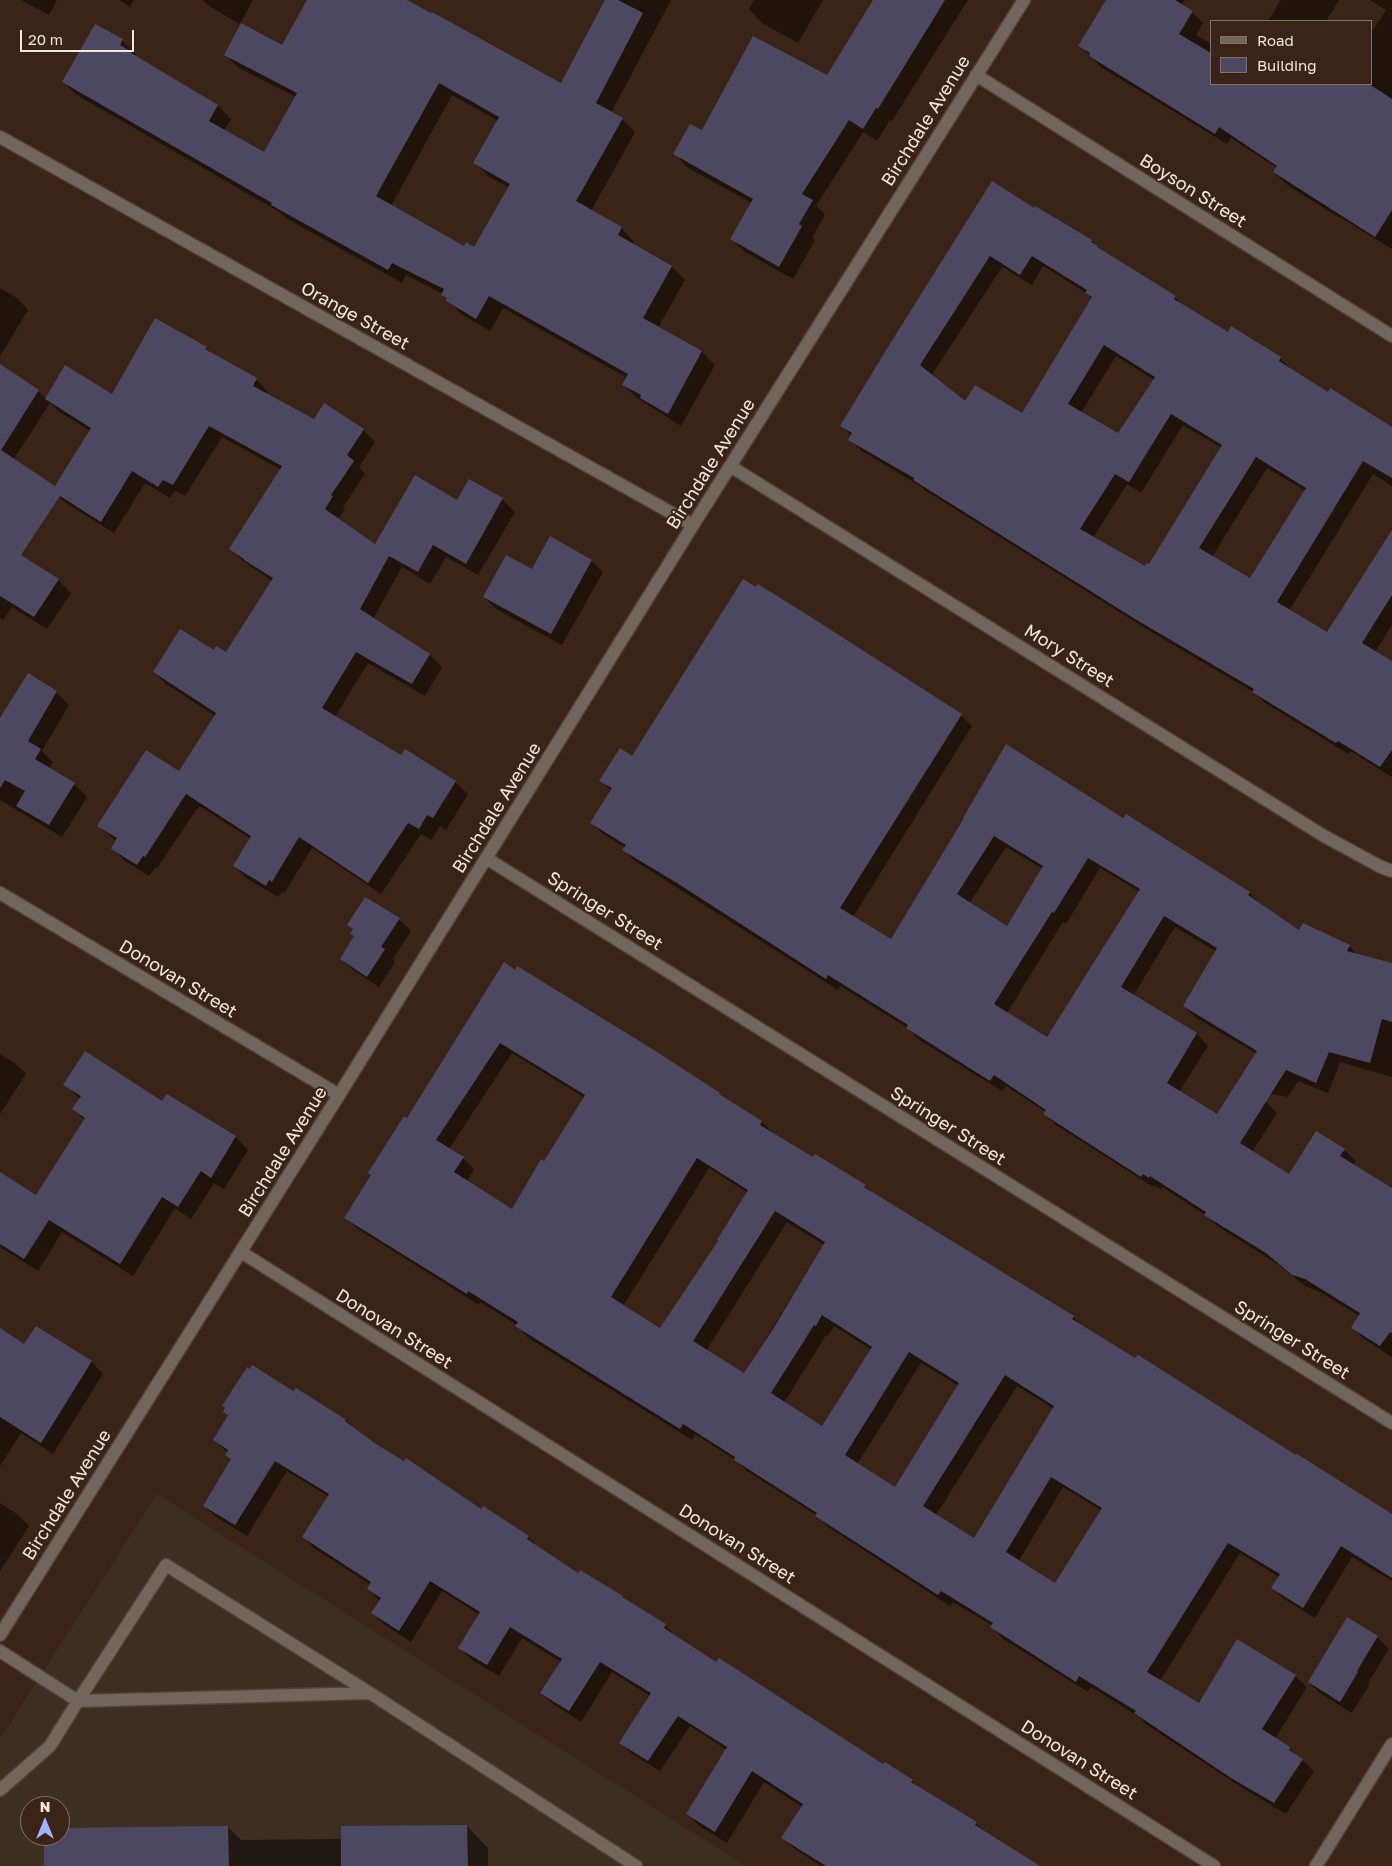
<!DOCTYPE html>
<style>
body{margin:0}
#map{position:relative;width:1392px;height:1866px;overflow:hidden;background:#3a2417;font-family:"Golos Text",sans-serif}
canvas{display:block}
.legend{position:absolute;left:1210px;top:20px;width:162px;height:65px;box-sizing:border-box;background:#3a2417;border:1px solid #847166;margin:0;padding:6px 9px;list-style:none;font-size:15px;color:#f4e5dd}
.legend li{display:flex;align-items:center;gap:10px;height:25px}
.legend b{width:25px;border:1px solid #847166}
.north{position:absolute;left:20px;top:1796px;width:50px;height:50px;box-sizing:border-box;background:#3a2417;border:1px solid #847166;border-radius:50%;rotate:0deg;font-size:14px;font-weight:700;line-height:20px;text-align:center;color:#f4e5dd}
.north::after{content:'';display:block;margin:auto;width:18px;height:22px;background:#a2b2fd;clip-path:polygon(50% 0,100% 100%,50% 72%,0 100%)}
.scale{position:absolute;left:20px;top:30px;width:114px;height:22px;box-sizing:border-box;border:2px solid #f4e5dd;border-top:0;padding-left:6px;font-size:15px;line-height:18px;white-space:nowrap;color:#f4e5dd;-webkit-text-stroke:4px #3a2417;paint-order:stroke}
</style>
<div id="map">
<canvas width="1392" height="1866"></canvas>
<ul class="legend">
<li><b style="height:6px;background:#71665e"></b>Road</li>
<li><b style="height:14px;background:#4d4862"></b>Building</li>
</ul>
<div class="north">N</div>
<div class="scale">20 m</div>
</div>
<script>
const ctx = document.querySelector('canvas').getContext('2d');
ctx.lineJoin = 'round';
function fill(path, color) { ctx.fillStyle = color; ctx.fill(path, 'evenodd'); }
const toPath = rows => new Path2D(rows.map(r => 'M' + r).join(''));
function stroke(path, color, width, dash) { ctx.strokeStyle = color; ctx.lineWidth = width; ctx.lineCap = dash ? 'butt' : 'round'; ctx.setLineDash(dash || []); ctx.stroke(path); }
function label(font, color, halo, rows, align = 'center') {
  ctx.font = font + ' "Golos Text",sans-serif'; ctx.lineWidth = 4; ctx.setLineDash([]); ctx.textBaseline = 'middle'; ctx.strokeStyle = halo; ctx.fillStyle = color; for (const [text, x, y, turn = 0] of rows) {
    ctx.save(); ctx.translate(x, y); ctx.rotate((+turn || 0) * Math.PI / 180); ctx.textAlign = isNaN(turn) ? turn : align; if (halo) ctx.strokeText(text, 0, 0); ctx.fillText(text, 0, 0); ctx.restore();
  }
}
fill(toPath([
 [157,1494,746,1866,0,1866,0,1739],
 [30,1806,60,1806,60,1836,30,1836]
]), '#3d2e22');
fill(toPath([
 [21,0,57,0,49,15],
 [119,0,134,0,130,7],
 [202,0,253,0,240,24,282,47,309,0,406,0,561,85,608,0,671,0,611,113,622,119,635,132,591,211,621,228,634,242,633,245,672,267,685,280,658,328,702,352,715,365,681,426,637,398,623,385,627,378,503,308,490,331,461,314,443,294,406,275,402,283,286,218,281,213,77,95,63,82,122,40,136,54,134,56,218,106,231,119,224,131,264,153,296,97,239,68,225,54,241,25,209,6],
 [452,95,498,121,475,162,488,176,509,188,475,249,464,248,391,206],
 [754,0,823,0,798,43,762,23,749,9],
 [875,0,968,0,892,121,890,120,877,141,863,132,816,206,825,214,812,238,815,240,793,279,745,252,732,239,752,203,688,168,675,154,702,132,827,77],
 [1108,0,1184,0,1181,5,1192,12,1203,23,1196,35,1211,44,1211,84,1314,84,1331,95,1339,84,1371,84,1371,33,1386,10,1370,0,1392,0,1392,249,1336,215,1336,216,1286,184,1274,172,1277,168,1231,138,1227,144,1102,68,1080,46],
 [1281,0,1339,0,1326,21,1268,21],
 [1035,208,1092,241,1104,253,1175,297,1185,308,1228,334,1280,358,1291,369,1328,393,1392,430,1392,486,1373,474,1289,611,1328,634,1392,531,1392,625,1375,652,1392,662,1392,777,1350,751,1348,754,1265,703,1255,693,1148,630,926,491,920,486,862,451,850,439,852,436,842,426,889,347],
 [1043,266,1086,293,1092,299,1022,415,966,403,931,376,1002,267,1032,285],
 [1116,356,1154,380,1119,435,1081,413],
 [1183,425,1222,448,1149,566,1145,567,1093,538,1127,484,1141,493],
 [1267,468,1306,491,1250,580,1212,557],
 [0,288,17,298,28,310,0,356],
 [206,348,214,355,256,379,268,392,267,395,314,421,363,430,375,442,359,467,365,474,343,507,345,509,338,519,376,545,458,501,469,481,502,499,515,512,478,575,446,557,430,584,402,567,373,619,430,655,442,667,425,696,368,663,335,717,401,757,455,782,468,794,446,830,440,826,431,840,421,834,381,894,312,848,284,893,282,892,278,897,246,878,234,866,251,839,199,806,157,868,156,867,149,876,125,861,113,849,117,842,99,826,179,773,215,716,166,684,154,672,214,652,227,654,272,581,243,561,231,549,281,470,222,437,185,496,175,491,170,498,145,483,114,533,66,503,53,491,90,431,58,411,50,403,8,468,0,463,0,366,38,391,46,399,112,396],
 [0,544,58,580,71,593,47,629,12,607,3,620,0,618],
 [591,561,603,572,562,645,496,609,484,597,532,571],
 [28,675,56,692,69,705,42,751,53,762,49,769,74,784,87,797,62,837,0,800,0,721],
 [961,715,972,726,853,917,891,941,965,819,1124,820,1249,893,1261,904,1300,931,1349,946,1358,955,1392,965,1392,1077,1340,1062,1328,1093,1298,1081,1288,1097,1253,1090,1257,1054,1196,1018,1184,1006,1217,952,1175,927,1133,996,1197,1034,1208,1046,1179,1092,1217,1116,1266,1102,1277,1113,1252,1152,1290,1176,1344,1150,1356,1161,1353,1165,1392,1189,1392,1357,1364,1339,1352,1328,1359,1316,1318,1291,1305,1286,1279,1265,1217,1226,1207,1216,1162,1187,1161,1189,1154,1185,1153,1187,1056,1125,1045,1114,1046,1112,1006,1086,1002,1091,919,1040,908,1028,840,986,838,990,635,861,624,850,625,848,603,834,592,823,611,791,601,780,632,757],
 [1006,847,1043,869,1007,927,969,904],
 [1100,868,1140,892,1048,1038,1007,1013,1063,922,1066,924],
 [399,919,411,931,393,959,395,962,379,987,353,970,341,959,355,937,354,930,348,925],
 [504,964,719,1094,762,1122,773,1133,813,1159,865,1186,873,1193,1073,1317,1082,1326,1392,1516,1392,1581,1352,1557,1315,1618,1284,1599,1272,1588,1279,1577,1240,1553,1160,1681,1199,1705,1295,1676,1307,1687,1275,1739,1289,1748,1314,1771,1286,1814,1244,1789,1147,1725,1139,1717,1091,1687,1088,1692,1003,1639,992,1627,993,1626,953,1602,950,1606,828,1527,816,1515,747,1471,737,1461,695,1434,692,1440,528,1338,517,1325,480,1302,479,1305,358,1229,346,1218],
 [512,1053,585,1098,513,1210,467,1181,474,1170,463,1158,449,1149],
 [709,1168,748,1193,719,1241,661,1330,623,1306],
 [787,1222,824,1245,744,1374,706,1351],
 [834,1326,872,1350,822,1428,784,1403,826,1335,828,1336],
 [921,1363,959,1386,895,1488,857,1464],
 [1017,1386,1054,1409,974,1540,936,1515],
 [1063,1487,1102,1511,1055,1585,1018,1562],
 [0,1054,16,1064,26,1074,0,1114],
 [65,1084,162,1103,167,1095,236,1137,248,1150,224,1189,214,1183,191,1219,175,1208,133,1276,62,1232,38,1271,0,1247,0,1174,36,1196,85,1121,74,1109,80,1099],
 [36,1327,92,1362,103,1374,53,1454,21,1433,0,1466,0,1330,25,1346],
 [294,1393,345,1420,376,1445,481,1510,528,1537,540,1549,579,1574,622,1597,627,1602,665,1625,677,1637,717,1663,884,1766,912,1781,919,1788,976,1823,986,1833,1038,1866,821,1866,795,1849,783,1838,802,1807,764,1782,727,1843,699,1826,688,1814,727,1750,690,1726,660,1771,632,1754,621,1743,650,1696,612,1672,581,1722,553,1704,542,1693,561,1662,522,1638,499,1676,472,1660,460,1648,480,1615,442,1591,411,1642,385,1625,373,1613,380,1601,368,1589,371,1585,315,1549,303,1537,329,1497,287,1471,247,1536,216,1517,204,1506,232,1460,227,1455,228,1453,214,1440,229,1416,224,1411],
 [0,1503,17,1514,29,1526,0,1571],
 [1347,1619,1377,1637,1389,1649,1368,1683,1369,1685,1352,1713,1321,1694,1309,1682],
 [467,1826,488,1848,488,1866,45,1866,45,1836,60,1836,60,1829,228,1827,241,1840,342,1839]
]), '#0007');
fill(toPath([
 [307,0,407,0,431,13,432,12,561,83,605,0,618,0,643,13,596,103,623,118,576,201,622,227,618,235,672,266,643,318,702,351,668,414,640,398,641,395,622,385,628,374,489,296,476,319,446,301,447,298,441,295,444,289,392,263,388,270,271,205,272,203,62,82,95,24,123,39,120,45,132,52,131,53,218,105,209,121,264,152,297,93,224,55,241,23,282,45],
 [439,83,499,117,473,163,510,184,474,247,466,242,464,246,376,196],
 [873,0,945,0,878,109,876,108,863,129,849,120,802,194,813,200,799,224,802,226,779,267,730,239,753,199,673,154,690,124,702,130,753,36,827,75],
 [1106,0,1175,0,1193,11,1179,34,1211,53,1211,84,1369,84,1392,99,1392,210,1375,237,1273,172,1277,166,1219,127,1215,134,1089,56,1090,53,1078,46],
 [992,181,1034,208,1035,206,1092,240,1091,242,1098,246,1097,247,1176,296,1174,299,1228,332,1231,326,1281,357,1279,361,1328,392,1330,388,1392,427,1392,478,1363,461,1277,602,1327,632,1392,530,1392,595,1362,643,1392,661,1392,750,1380,767,1338,741,1336,743,1252,692,1254,689,1135,619,913,480,914,478,848,440,852,433,840,426,888,347],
 [990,256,1020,275,1032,256,1087,290,1085,293,1092,297,1022,413,975,385,965,401,920,365],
 [1104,345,1155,377,1118,433,1068,404],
 [1171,414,1222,445,1149,564,1146,563,1145,566,1080,529,1115,474,1129,482],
 [1256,457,1306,488,1250,578,1199,548],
 [155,318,207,347,205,349,257,378,253,386,314,419,324,403,364,429,347,455,354,461,331,495,333,496,325,509,375,544,415,475,457,500,469,479,503,498,466,564,433,545,418,572,389,556,360,609,430,654,412,684,356,652,322,708,401,755,405,749,456,781,433,818,427,815,419,829,408,823,368,883,299,837,272,882,269,880,266,886,233,866,251,836,186,794,145,857,143,856,137,865,111,849,117,838,97,826,146,750,179,771,216,713,153,672,180,629,214,650,216,646,226,652,273,578,244,560,244,559,229,549,282,466,209,426,173,485,163,480,158,487,132,471,101,522,60,496,21,555,59,579,34,617,0,596,0,364,39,390,1,450,55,486,91,428,45,399,65,365,112,394],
 [550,536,592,560,551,634,483,597,506,555,532,569],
 [743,579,756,587,758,584,806,614,962,714,840,908,891,939,964,818,963,818,1006,744,1123,818,1126,814,1250,892,1248,895,1299,930,1303,923,1350,945,1347,951,1392,963,1392,1022,1382,1019,1370,1063,1329,1052,1316,1083,1286,1070,1240,1143,1289,1174,1316,1131,1345,1149,1340,1156,1392,1188,1392,1333,1390,1332,1380,1346,1351,1328,1360,1313,1305,1279,1292,1275,1266,1253,1204,1215,1206,1212,1150,1176,1149,1178,1143,1174,1141,1177,1043,1114,1046,1110,994,1075,990,1081,906,1028,908,1025,828,975,826,979,677,883,622,850,626,845,590,823,612,788,599,781,620,748,632,756],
 [994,836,1043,866,1007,926,957,894],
 [1088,858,1140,889,1047,1037,994,1004,1052,912,1054,913],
 [1164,916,1217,948,1183,1006,1257,1051,1217,1114,1167,1083,1197,1033,1121,987],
 [28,673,57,691,28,741,41,749,35,759,75,783,49,825,16,806,25,791,5,780,0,788,0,718],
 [365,897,400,918,381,947,385,949,367,977,340,959,354,936,350,934,353,929,347,925],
 [504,962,515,970,517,966,654,1050,720,1093,719,1094,762,1121,760,1125,813,1157,815,1154,866,1185,864,1187,1074,1316,1072,1319,1135,1358,1138,1355,1296,1455,1297,1454,1392,1514,1392,1578,1341,1546,1303,1608,1271,1588,1280,1574,1228,1543,1147,1672,1199,1703,1237,1639,1296,1675,1262,1729,1290,1747,1289,1750,1303,1759,1274,1803,1231,1778,1134,1713,1136,1711,1079,1676,1076,1682,990,1627,993,1623,941,1591,938,1595,815,1516,817,1513,734,1460,735,1457,683,1424,680,1429,515,1326,518,1322,468,1291,467,1294,344,1218,371,1175,368,1173,404,1116,407,1118],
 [500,1043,585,1095,544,1161,541,1159,512,1209,454,1172,464,1157,436,1140],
 [697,1158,748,1190,717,1240,718,1241,660,1328,611,1297],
 [775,1211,825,1242,773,1329,744,1373,693,1341],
 [822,1315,872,1347,822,1426,771,1393,814,1325,816,1326],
 [909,1352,959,1383,895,1487,845,1455],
 [1005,1375,1054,1406,974,1538,923,1506],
 [1051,1477,1102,1508,1055,1583,1006,1552],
 [85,1051,162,1101,167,1094,236,1136,211,1178,201,1171,178,1207,162,1197,120,1264,49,1220,24,1259,0,1244,0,1172,36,1195,85,1118,72,1109,81,1096,63,1085],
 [36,1326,92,1361,41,1443,0,1417,0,1328,24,1344],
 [252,1365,293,1391,296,1388,345,1419,345,1421,376,1444,404,1461,406,1458,481,1509,483,1506,529,1536,527,1539,578,1573,580,1570,623,1596,622,1597,666,1624,664,1628,716,1662,719,1658,883,1764,885,1762,913,1780,911,1782,977,1822,975,1825,1040,1866,826,1866,781,1838,803,1804,752,1771,715,1832,686,1814,727,1747,678,1716,648,1761,619,1743,651,1693,600,1662,569,1711,540,1693,562,1659,510,1627,487,1665,458,1648,480,1612,430,1581,399,1631,371,1613,381,1598,367,1589,371,1582,302,1537,329,1494,275,1461,235,1525,203,1506,231,1459,225,1455,228,1450,213,1440,228,1415,223,1412,225,1408,222,1406,247,1367,250,1369],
 [1347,1617,1378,1636,1357,1671,1358,1672,1340,1702,1308,1682],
 [467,1825,468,1866,341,1866,341,1826],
 [228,1826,229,1866,44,1866,44,1836,60,1836,60,1828]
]), '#4d4862');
const minor = toPath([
 [976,75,1392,336],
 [0,137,693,525],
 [730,466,1324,836,1381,867,1392,871],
 [486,858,1392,1423],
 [0,893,339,1095],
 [241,1252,1214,1866],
 [0,1635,339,1095,693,525,1024,0],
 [0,1651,78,1701,370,1693,166,1565,78,1701,50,1746,0,1790],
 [370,1693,636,1866],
 [1316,1866,1392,1744]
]);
stroke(minor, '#543f33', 15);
stroke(minor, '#71665e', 12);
label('18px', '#f4e5dd', '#3a2417', [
 ["Birchdale Avenue",926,121,-58],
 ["Boyson Street",1193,191,32],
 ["Orange Street",355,316,29],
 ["Birchdale Avenue",711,464,-58],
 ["Mory Street",1069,656,32],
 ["Birchdale Avenue",497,808,-58],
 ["Springer Street",605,911,32],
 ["Donovan Street",178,979,31],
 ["Springer Street",948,1126,32],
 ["Birchdale Avenue",283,1152,-58],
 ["Donovan Street",394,1329,32],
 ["Springer Street",1292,1340,32],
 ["Birchdale Avenue",67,1495,-58],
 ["Donovan Street",737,1544,32],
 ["Donovan Street",1079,1760,32]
]);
</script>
